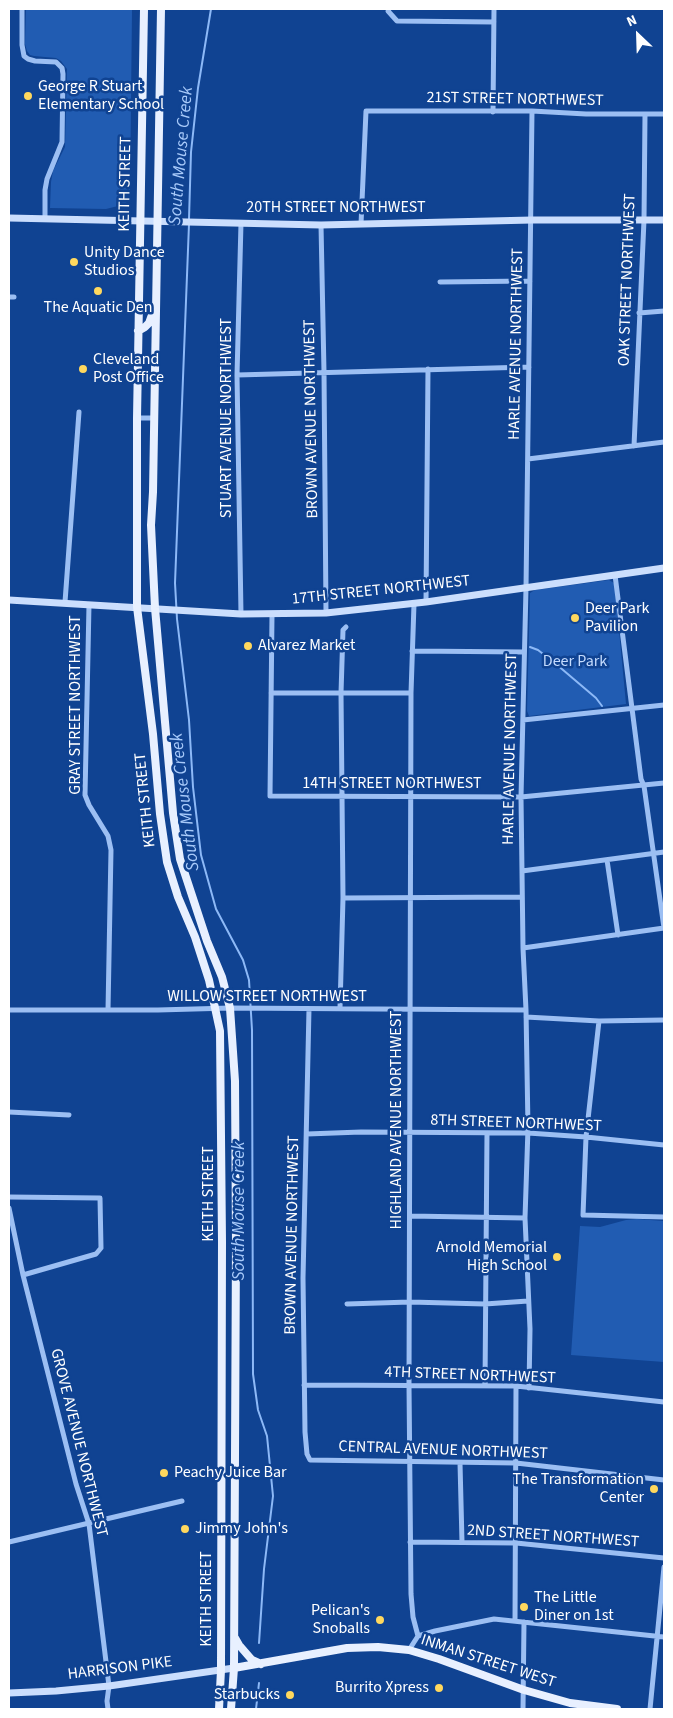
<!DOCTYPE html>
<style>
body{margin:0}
#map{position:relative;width:673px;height:1718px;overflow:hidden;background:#104392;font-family:"Source Sans 3",sans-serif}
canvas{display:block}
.frame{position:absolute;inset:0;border:10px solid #fff;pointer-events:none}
.north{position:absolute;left:613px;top:10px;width:50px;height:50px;-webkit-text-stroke:4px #104392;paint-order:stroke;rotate:336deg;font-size:14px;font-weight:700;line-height:20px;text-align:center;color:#fff}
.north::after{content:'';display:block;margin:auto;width:18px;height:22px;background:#fff;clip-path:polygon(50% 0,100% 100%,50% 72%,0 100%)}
</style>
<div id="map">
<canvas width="673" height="1718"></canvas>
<div class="frame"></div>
<div class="north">N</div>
</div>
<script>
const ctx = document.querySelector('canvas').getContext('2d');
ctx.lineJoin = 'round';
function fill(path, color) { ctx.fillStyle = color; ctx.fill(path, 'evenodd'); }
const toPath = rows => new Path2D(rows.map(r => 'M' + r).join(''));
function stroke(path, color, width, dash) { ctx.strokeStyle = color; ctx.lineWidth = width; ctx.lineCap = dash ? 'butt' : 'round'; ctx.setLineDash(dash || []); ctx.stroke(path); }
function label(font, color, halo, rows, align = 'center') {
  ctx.font = font + ' "Source Sans 3",sans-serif'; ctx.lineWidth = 5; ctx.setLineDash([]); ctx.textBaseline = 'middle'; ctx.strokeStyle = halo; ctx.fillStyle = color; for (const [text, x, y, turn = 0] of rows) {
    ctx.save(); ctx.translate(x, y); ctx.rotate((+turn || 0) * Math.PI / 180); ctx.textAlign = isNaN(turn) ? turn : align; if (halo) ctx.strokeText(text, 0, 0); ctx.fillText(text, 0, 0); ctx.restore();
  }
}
fill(toPath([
 [26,9,132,9,130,196,126,203,122,205,106,209,50,208,51,182,53,171,65,147,67,69,61,61,56,58,34,56,30,55,27,51,25,44],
 [609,580,614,583,615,588,626,704,529,716,527,711,530,593,535,590],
 [637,1219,664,1221,664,1362,571,1355,580,1226,600,1227,626,1220]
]), '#215cb2');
stroke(toPath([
 [189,219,191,152,198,88,211,9],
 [189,224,175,583,177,619,189,720,193,787,201,855,216,909,243,960,249,980,252,1030,253,1374,258,1410,267,1436,273,1496,264,1569,259,1643],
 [530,647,538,650,556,664,596,698,602,706],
 [256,1709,259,1683]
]), '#8db9f7', 2);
stroke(toPath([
 [22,9,22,45,24,56,28,59,35,61,56,62,62,68,63,74,62,142,47,179,45,190,45,219],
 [389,9,388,11,397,21,494,22],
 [493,112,494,9],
 [361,224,366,111,532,111,586,114,664,114],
 [321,225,324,372,326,613],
 [440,282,530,281],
 [9,297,14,297],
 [639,313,664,311],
 [237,375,529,367],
 [137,418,154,418],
 [634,446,644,220,645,115],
 [528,459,664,442],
 [615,575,641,779,644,786,664,928],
 [65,602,79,412],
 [426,602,428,369],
 [414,604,411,693,409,1385,411,1594,413,1617,418,1636],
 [89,605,85,795,89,805,108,836,111,850,108,1010],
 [241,614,237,375,241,223],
 [272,615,270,796,521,797,664,783],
 [412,651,524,652],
 [271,693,411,693],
 [523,720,664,705],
 [607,860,618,935],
 [522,871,664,852],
 [343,898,522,897],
 [523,948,664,928],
 [340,1008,343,898,341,693,343,630,346,627],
 [309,1009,303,1278,305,1432,307,1454,310,1460,516,1463,664,1480],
 [9,1010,158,1010,230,1008,526,1010],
 [526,1017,599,1021,664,1020],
 [599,1021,586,1137,583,1215,664,1217],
 [9,1112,69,1115],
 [307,1134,361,1132,528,1133,586,1137,664,1145],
 [9,1197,100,1198,101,1248,96,1254,23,1275],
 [9,1208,23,1275,76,1484,89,1524,109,1686,107,1701,108,1709],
 [410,1216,525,1218],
 [347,1304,410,1302,485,1304,528,1301],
 [304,1385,516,1386,664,1402],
 [485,1386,487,1133],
 [529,1388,530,1329,525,1218,528,1128,526,1010,523,948,521,797,526,588,532,111],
 [460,1463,462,1542],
 [9,1542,182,1501],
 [410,1542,516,1543,664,1558],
 [515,1621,516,1386],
 [409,1650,418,1636,435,1631,494,1619,664,1637],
 [523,1709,524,1622],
 [650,1709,664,1567]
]), '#9cbff3', 5);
stroke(toPath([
 [9,218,321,225,532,220,664,220],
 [9,600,241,614,326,613,426,602,664,568],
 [9,1693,56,1691,109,1686,234,1668]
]), '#cbdefd', 7);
stroke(toPath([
 [144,9,137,418,137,607,153,734,160,814,167,862,178,897,195,937,209,980,220,1031,222,1242,221,1670,219,1709],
 [161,9,153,492,151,525,155,608,173,813,180,859,207,941,222,977,230,1008,235,1081,236,1242,234,1668,231,1709],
 [138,331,145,327,149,323,153,312],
 [235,1638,239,1645,252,1660,261,1664],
 [234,1668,347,1648,378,1647,409,1650,439,1659,524,1690,570,1703,617,1709]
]), '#e8f0ff', 8);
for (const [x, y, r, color] of [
 [28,96,5,"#ffd85e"],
 [74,262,5,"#ffd85e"],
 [98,291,5,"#ffd85e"],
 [83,369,5,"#ffd85e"],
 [575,618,5,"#ffd85e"],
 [248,646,5,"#ffd85e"],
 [557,1257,5,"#ffd85e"],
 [164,1473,5,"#ffd85e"],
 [654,1489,5,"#ffd85e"],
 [185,1529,5,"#ffd85e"],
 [524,1607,5,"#ffd85e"],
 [380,1620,5,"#ffd85e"],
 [439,1688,5,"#ffd85e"],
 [290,1695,5,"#ffd85e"]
]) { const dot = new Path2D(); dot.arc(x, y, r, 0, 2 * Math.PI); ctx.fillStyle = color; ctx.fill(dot); stroke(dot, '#104392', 2); }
label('16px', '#fff', '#104392', [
 ["George R Stuart",38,87],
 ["Elementary School",38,105],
 ["Unity Dance",84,253],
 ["Studios",84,271],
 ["The Aquatic Den",98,308,"center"],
 ["Cleveland",93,360],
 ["Post Office",93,378],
 ["Deer Park",585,609],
 ["Pavilion",585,627],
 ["Alvarez Market",258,646],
 ["Arnold Memorial",547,1248,"right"],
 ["High School",547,1266,"right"],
 ["Peachy Juice Bar",174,1473],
 ["The Transformation",644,1480,"right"],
 ["Center",644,1498,"right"],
 ["Jimmy John's",195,1529],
 ["The Little",534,1598],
 ["Diner on 1st",534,1616],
 ["Pelican's",370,1611,"right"],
 ["Snoballs",370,1629,"right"],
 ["Burrito Xpress",429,1688,"right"],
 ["Starbucks",280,1695,"right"]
], 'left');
label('16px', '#fff', '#104392', [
 ["21ST STREET NORTHWEST",515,100,1],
 ["KEITH STREET",126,184,-89],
 ["20TH STREET NORTHWEST",336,208],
 ["OAK STREET NORTHWEST",628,280,-88],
 ["HARLE AVENUE NORTHWEST",517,344,-89],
 ["STUART AVENUE NORTHWEST",227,418,-90],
 ["BROWN AVENUE NORTHWEST",312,419,-91],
 ["17TH STREET NORTHWEST",381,591,-6],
 ["GRAY STREET NORTHWEST",76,705,-90],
 ["HARLE AVENUE NORTHWEST",511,749,-89],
 ["14TH STREET NORTHWEST",392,784],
 ["KEITH STREET",146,800,-96],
 ["WILLOW STREET NORTHWEST",267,997],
 ["HIGHLAND AVENUE NORTHWEST",397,1120,-90],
 ["8TH STREET NORTHWEST",516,1124,2],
 ["KEITH STREET",209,1194,-90],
 ["BROWN AVENUE NORTHWEST",293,1235,-89],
 ["4TH STREET NORTHWEST",470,1376,2],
 ["GROVE AVENUE NORTHWEST",78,1443,76],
 ["CENTRAL AVENUE NORTHWEST",443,1451,2],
 ["2ND STREET NORTHWEST",553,1537,4],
 ["KEITH STREET",207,1599,-90],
 ["INMAN STREET WEST",488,1662,18],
 ["HARRISON PIKE",120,1669,-7]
]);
label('16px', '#c4dbfe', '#104392', [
 ["Deer Park",575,662]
]);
label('italic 18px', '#a8cafa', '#104392', [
 ["South Mouse Creek",182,156,-85],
 ["South Mouse Creek",186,802,-97],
 ["South Mouse Creek",240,1211,-90]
]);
</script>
